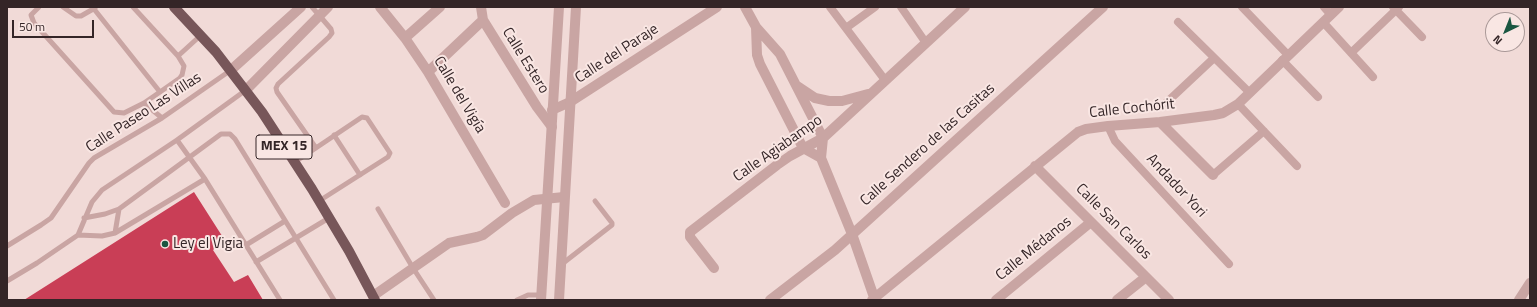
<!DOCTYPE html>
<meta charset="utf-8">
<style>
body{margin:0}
#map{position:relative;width:1537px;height:307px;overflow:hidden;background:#f1dad7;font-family:"Titillium Web",sans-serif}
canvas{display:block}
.frame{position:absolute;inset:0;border:8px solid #342527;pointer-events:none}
.north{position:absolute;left:1485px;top:12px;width:40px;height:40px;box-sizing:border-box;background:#f9e6e3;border:1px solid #aa9998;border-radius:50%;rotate:223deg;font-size:11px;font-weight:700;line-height:16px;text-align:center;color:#342527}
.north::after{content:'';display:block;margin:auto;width:14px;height:18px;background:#1a5641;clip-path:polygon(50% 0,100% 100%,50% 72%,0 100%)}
.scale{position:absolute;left:12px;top:20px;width:82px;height:18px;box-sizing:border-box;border:2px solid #342527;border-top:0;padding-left:5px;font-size:12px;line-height:14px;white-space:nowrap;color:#342527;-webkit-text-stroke:3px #f9e6e3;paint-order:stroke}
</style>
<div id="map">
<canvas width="1537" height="307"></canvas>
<div class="frame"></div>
<div class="north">N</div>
<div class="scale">50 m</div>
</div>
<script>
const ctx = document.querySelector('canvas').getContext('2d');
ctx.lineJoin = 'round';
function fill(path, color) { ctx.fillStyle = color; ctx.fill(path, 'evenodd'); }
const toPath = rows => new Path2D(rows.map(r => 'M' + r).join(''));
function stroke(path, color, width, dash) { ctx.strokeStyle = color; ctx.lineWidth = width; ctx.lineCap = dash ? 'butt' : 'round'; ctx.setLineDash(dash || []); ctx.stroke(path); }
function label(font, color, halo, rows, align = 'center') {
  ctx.font = font + ' "Titillium Web",sans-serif'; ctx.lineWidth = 4; ctx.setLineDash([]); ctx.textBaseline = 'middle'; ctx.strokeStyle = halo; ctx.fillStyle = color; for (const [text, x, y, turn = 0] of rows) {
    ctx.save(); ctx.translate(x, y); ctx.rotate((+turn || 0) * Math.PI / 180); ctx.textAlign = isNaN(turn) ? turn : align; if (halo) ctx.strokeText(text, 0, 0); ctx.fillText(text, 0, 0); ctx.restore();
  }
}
fill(toPath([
 [194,192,224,239,213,250,234,282,248,275,263,300,24,300]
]), '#c93e56');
stroke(toPath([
 [39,7,31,15,34,23,114,112,124,113,144,103,162,118],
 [63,7,76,16,81,16,95,8],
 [133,7,178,56,200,36],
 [312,7,331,29,332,33,329,37,278,84,276,88,277,92,316,148],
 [94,9,160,92,144,103],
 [160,92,180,78,182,75,184,66,178,56],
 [334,135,360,175],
 [177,140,246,90],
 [295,162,362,117,367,118,390,153,388,157,319,201],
 [378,209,413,268,434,300],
 [84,218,105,214,119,209,221,134,230,134,235,139,334,300],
 [115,233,119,209],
 [78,235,102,236,115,233,205,179],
 [246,245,285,221],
 [7,246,41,225,51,218,89,163,94,158,162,118,231,70],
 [256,262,329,218],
 [562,264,612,225,612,223,595,201],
 [7,281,37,263,78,235,92,202,102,190,177,140,205,179,280,300],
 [517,300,528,295,541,295]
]), '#c9a5a3', 5);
stroke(toPath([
 [830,7,885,80],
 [901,7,926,43],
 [1242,7,1288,55],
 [1324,7,1331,15],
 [1393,7,1422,37],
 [1178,22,1250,93],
 [1323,22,1373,77],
 [846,28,875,7],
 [1351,53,1399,7],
 [1282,60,1318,97],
 [1166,103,1214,58],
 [1238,104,1297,166],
 [1108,126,1115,141,1229,264],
 [1213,175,1264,131]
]), '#c9a5a3', 8);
stroke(toPath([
 [380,7,405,38,428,72,505,203],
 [481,7,483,20,537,107,552,127],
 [745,7,756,27,780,54,823,138,821,158,852,234,875,300],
 [756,27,757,55,760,64,803,148,821,158],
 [405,38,440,7],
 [428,72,483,20],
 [797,86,815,98,829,101,842,101,868,94],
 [552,110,570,102,717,7],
 [1160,122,1213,175],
 [1035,166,1169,300],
 [714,268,690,237,690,232,777,165,790,156,823,138,965,7],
 [373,296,449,243,477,237,483,235,512,213,534,200,564,197],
 [770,300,835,250,1103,7],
 [872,300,1078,132,1086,129,1108,126,1160,122,1214,115,1223,113,1238,104,1339,7],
 [996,300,1091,222],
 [1117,300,1146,277],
 [1519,300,1530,283]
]), '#c9a5a3', 10);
stroke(toPath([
 [231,70,301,7],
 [246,90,328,7],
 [541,300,559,7],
 [559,300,576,7]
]), '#c9a5a3', 10);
stroke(toPath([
 [174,7,216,52,262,112,312,189,349,251,375,300]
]), '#775659', 10);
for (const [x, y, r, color] of [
 [165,244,4,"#1a5641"]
]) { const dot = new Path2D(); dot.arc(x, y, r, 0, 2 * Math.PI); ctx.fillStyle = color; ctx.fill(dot); stroke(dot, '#f9e6e3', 1.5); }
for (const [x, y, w] of [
 [284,147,56]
]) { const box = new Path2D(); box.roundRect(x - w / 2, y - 12, w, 24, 3); ctx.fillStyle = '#f9e6e3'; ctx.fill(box); stroke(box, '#342527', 1); }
label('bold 14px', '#342527', null, [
 ["MEX 15",284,147]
]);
label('15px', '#342527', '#f9e6e3', [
 ["Calle del Paraje",617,54,-33],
 ["Calle Estero",525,61,58],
 ["Calle del Vigía",459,95,59],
 ["Calle Cochórit",1132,109,-6],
 ["Calle Paseo Las Villas",144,113,-33],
 ["Calle Sendero de las Casitas",928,145,-42],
 ["Calle Agiabampo",778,149,-35],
 ["Andador Yori",1176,186,47],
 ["Calle San Carlos",1113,222,45],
 ["Calle Médanos",1034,249,-39]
]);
label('15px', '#342527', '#f9e6e3', [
 ["Ley el Vigia",173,244]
], 'left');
</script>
